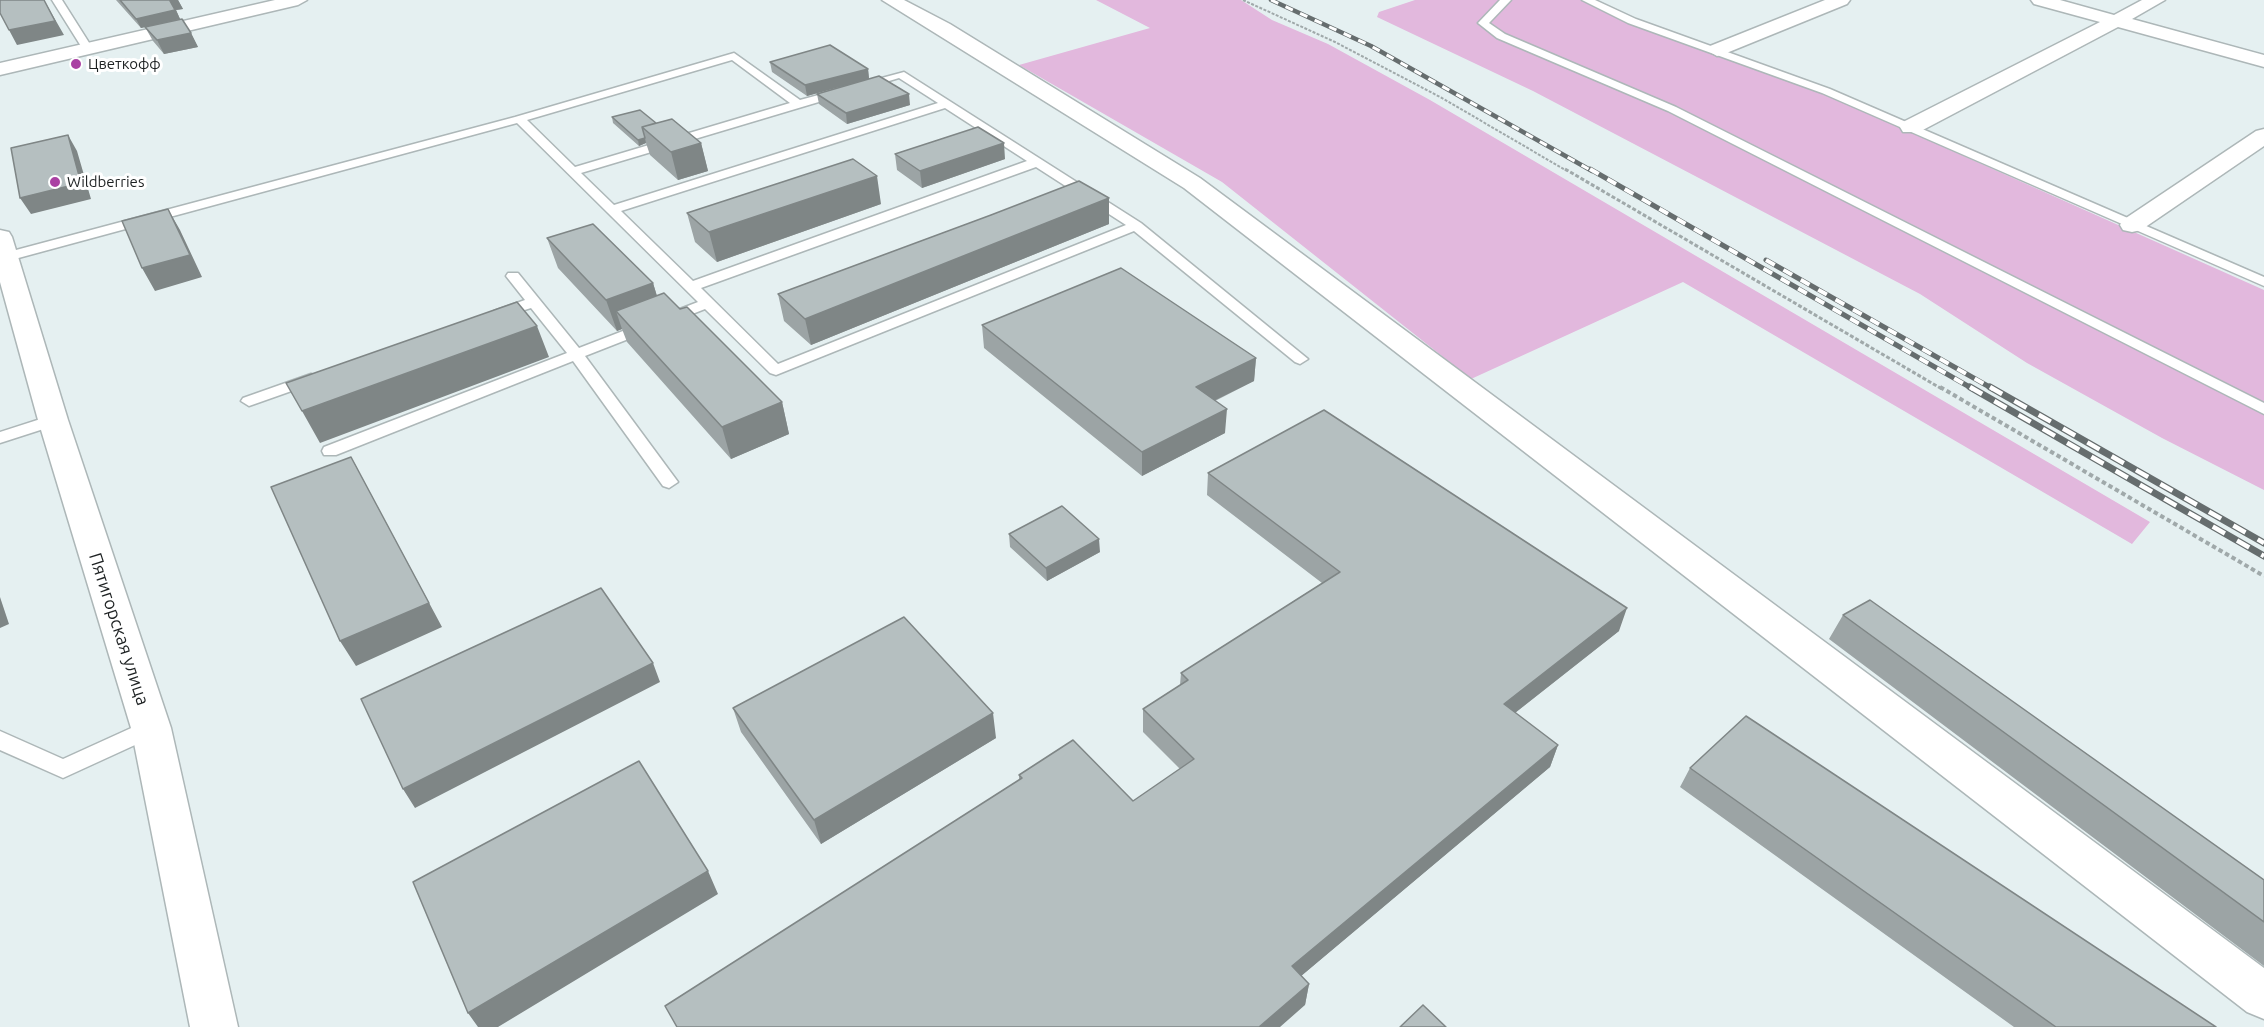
<!DOCTYPE html>
<meta charset="utf-8">
<style>
body{margin:0}
canvas{display:block;background:#e5f0f1}
</style>
<canvas width="2264" height="1027"></canvas>
<script>
const ctx = document.querySelector('canvas').getContext('2d');
ctx.lineJoin = 'round';
function fill(path, color) { ctx.fillStyle = color; ctx.fill(path, 'evenodd'); }
const toPath = rows => new Path2D(rows.map(r => 'M' + r).join(''));
function stroke(path, color, width, dash) { ctx.strokeStyle = color; ctx.lineWidth = width; ctx.lineCap = dash ? 'butt' : 'round'; ctx.setLineDash(dash || []); ctx.stroke(path); }
function label(font, color, halo, rows, align = 'center') {
  ctx.font = font + ' Ubuntu,sans-serif'; ctx.lineWidth = 6; ctx.setLineDash([]); ctx.textBaseline = 'middle'; ctx.strokeStyle = halo; ctx.fillStyle = color; for (const [text, x, y, turn = 0] of rows) {
    ctx.save(); ctx.translate(x, y); ctx.rotate((+turn || 0) * Math.PI / 180); ctx.textAlign = isNaN(turn) ? turn : align; if (halo) ctx.strokeText(text, 0, 0); ctx.fillText(text, 0, 0); ctx.restore();
  }
}
fill(toPath([
 [1096,0,1241,0,1272,20,1328,44,1430,100,2150,522,2132,544,1683,282,1471,379,1222,182,1019,65,1150,28],
 [1415,0,1580,0,1818,91,2264,290,2264,490,2162,438,2027,363,1920,294,1533,91,1377,17,1379,12]
]), '#e2b8dd');
const service = toPath([
 [52,0,62,0,93,49,92,51,84,51,52,0],
 [1500,0,1511,0,1489,23,1505,34,1676,107,2264,403,2264,414,1668,111,1497,38,1478,23,1500,0],
 [1582,0,1595,0,1636,19,1830,89,2264,277,2264,286,1822,93,1628,23,1582,0],
 [734,53,800,100,904,72,1141,223,1308,359,1300,364,1295,362,1134,231,776,375,770,373,705,309,585,356,678,482,669,488,663,486,573,361,336,455,324,455,322,451,324,447,567,353,531,308,499,318,494,317,492,314,494,311,525,300,506,276,508,273,518,273,579,348,698,302,517,123,11,260,0,258,1,254,515,117,734,53],
 [732,60,790,103,575,167,527,120,732,60],
 [899,78,938,103,614,205,581,173,899,78],
 [945,108,1027,161,693,281,621,211,945,108],
 [1036,167,1126,225,778,364,701,288,1036,167],
 [311,374,317,376,319,379,317,382,249,406,241,401,243,398,311,374],
 [53,415,61,420,59,424,0,443,0,432,53,415],
 [151,719,159,722,162,728,159,734,63,778,0,750,0,731,63,759,151,719]
]);
const minor = toPath([
 [275,0,307,0,298,5,0,75,0,63,275,0],
 [882,0,904,0,950,24,1200,178,2264,968,2264,1019,2247,1012,1184,188,882,0],
 [1825,0,1850,0,1847,4,1724,54,1717,56,1707,50,1710,46,1825,0],
 [2031,0,2060,0,2114,15,2142,0,2165,0,2132,19,2264,55,2264,67,2118,27,1919,132,1903,132,1900,127,1903,122,2100,22,2034,4,2031,0],
 [2264,129,2264,146,2141,230,2132,232,2123,230,2120,225,2123,220,2256,131,2264,129]
]);
const secondary = toPath([
 [0,230,9,232,12,237,68,420,171,728,238,1027,190,1027,131,728,38,420,0,282,0,230]
]);
stroke(service, '#adb7b8', 3);
stroke(minor, '#adb7b8', 3);
stroke(secondary, '#adb7b8', 3);
stroke(toPath([
 [1243,0,1335,42,1442,98,1567,171]
]), '#a0a9aa', 2, [3, 1.5]);
stroke(toPath([
 [1565,169,1942,389]
]), '#a0a9aa', 3, [4, 2]);
stroke(toPath([
 [1940,387,2264,576]
]), '#a0a9aa', 4, [4.5, 3]);
fill(service, '#fff');
fill(minor, '#fff');
fill(secondary, '#fff');
const railFar2 = toPath([
 [1271,0,1371,46,1592,171]
]);
const railFar1 = toPath([
 [1590,169,1973,389],
 [1766,260,1993,389]
]);
const rail = toPath([
 [1970,387,2264,556],
 [1990,387,2264,543]
]);
stroke(railFar2, '#666d6e', 4.5);
stroke(railFar1, '#666d6e', 5);
stroke(rail, '#666d6e', 7);
stroke(railFar2, '#fff', 3, [8]);
stroke(railFar1, '#fff', 4, [10]);
stroke(rail, '#fff', 4.5, [14]);
fill(toPath([
 [116,0,178,0,183,9,176,10,180,19,191,33,198,47,164,54,153,41,145,27,141,28],
 [770,62,868,69,869,78,910,105,847,124,819,104,817,94,845,85,807,96,772,72],
 [612,117,656,123,701,143,708,171,678,180,650,155,646,143,639,146,613,123],
 [895,154,1005,159,922,188,897,170],
 [881,204,717,262,695,242,687,213],
 [991,215,1109,224,811,345,784,321,778,294],
 [547,238,653,283,657,296,680,309,782,402,789,434,731,459,627,342,622,329,617,331,558,268],
 [982,325,1256,358,1254,381,1215,401,1225,433,1142,476,984,348],
 [1208,473,1619,631,1515,713,1558,745,1550,767,1301,976,1309,984,1305,1005,1019,780,1019,775,1133,801,1180,769,1143,732,1143,709,1180,685,1181,673,1322,583,1207,495],
 [1009,534,1100,552,1047,581,1010,547],
 [1843,615,2264,880,2264,966,1829,639],
 [733,708,996,738,821,844,741,732],
 [1690,768,2216,1027,2014,1027,1680,787]
]), '#9ca4a5');
fill(toPath([
 [44,0,64,35,17,45,9,30],
 [174,0,178,0,183,9,176,10,180,19,141,28,136,19,170,1],
 [191,33,198,47,164,54,157,40],
 [868,69,869,79,807,96,805,85],
 [909,94,910,105,847,124,846,113],
 [68,135,77,151,91,199,31,214,20,198],
 [645,138,646,143,639,146,638,140],
 [701,143,708,171,678,180,671,152],
 [1004,143,1005,159,922,188,920,171],
 [877,176,881,204,717,262,709,232],
 [1109,198,1109,224,811,345,805,319],
 [168,209,180,230,202,277,155,291,142,268],
 [653,283,662,313,616,311,622,329,617,331,606,300],
 [537,326,549,357,320,443,302,411],
 [1256,358,1254,381,1195,410,1196,387],
 [782,402,789,434,731,459,722,427],
 [1227,409,1225,433,1142,476,1142,452],
 [351,457,442,627,356,666,340,641],
 [1099,539,1100,552,1047,581,1046,568],
 [0,597,9,624,0,628],
 [1627,608,1619,631,1497,727,1504,704],
 [653,663,660,682,415,808,403,789],
 [993,713,996,738,821,844,814,820],
 [1558,745,1550,767,1288,987,1292,966],
 [708,871,718,894,498,1027,478,1027,468,1013],
 [1309,984,1305,1005,1280,1027,1259,1027]
]), '#7f8686');
const building = toPath([
 [0,0,44,0,55,21,9,30,0,13,0,0],
 [120,0,174,0,170,1,175,10,136,19,120,0],
 [182,19,191,33,157,40,145,27,182,19],
 [830,45,868,69,805,85,770,62,830,45],
 [879,76,909,94,846,113,817,94,879,76],
 [640,110,656,123,642,127,645,138,638,140,612,117,640,110],
 [672,119,701,143,671,152,642,127,672,119],
 [978,127,1004,143,920,171,895,154,978,127],
 [68,135,81,183,20,198,11,148,68,135],
 [853,159,877,176,709,232,687,213,853,159],
 [1079,181,1109,198,805,319,778,294,991,215,1079,181],
 [168,209,190,255,142,268,122,221,168,209],
 [593,224,653,283,606,300,547,238,593,224],
 [1121,268,1256,358,1196,387,1227,409,1142,452,982,325,1121,268],
 [664,293,680,309,687,307,782,402,722,427,616,311,664,293],
 [517,302,537,326,302,411,286,383,517,302],
 [1324,410,1627,608,1504,704,1558,745,1292,966,1309,984,1259,1027,677,1027,665,1006,1022,778,1019,775,1073,740,1133,801,1194,759,1143,709,1188,680,1181,673,1340,572,1208,473,1324,410],
 [351,457,429,603,340,641,271,487,351,457],
 [1062,506,1099,539,1046,568,1009,534,1062,506],
 [601,588,653,663,403,789,361,699,601,588],
 [1870,600,2264,880,2264,922,1843,615,1870,600],
 [904,617,993,713,814,820,733,708,904,617],
 [1746,716,2216,1027,2056,1027,1690,768,1746,716],
 [639,761,708,871,468,1013,413,882,639,761],
 [1423,1005,1446,1027,1400,1027,1423,1005]
]);
fill(building, '#b5bfc0');
stroke(building, '#7f8686', 1.5);
for (const [x, y, r, color] of [
 [76,64,6,"#aa41a3"],
 [55,182,6,"#aa41a3"]
]) { const dot = new Path2D(); dot.arc(x, y, r, 0, 2 * Math.PI); ctx.fillStyle = color; ctx.fill(dot); stroke(dot, '#fff', 2); }
label('15px', '#1d2122', '#fff', [
 ["Цветкофф",88,64],
 ["Wildberries",67,182]
], 'left');
label('18px', '#1d2122', '#fff', [
 ["Пятигорская улица",119,629,72]
]);
</script>
